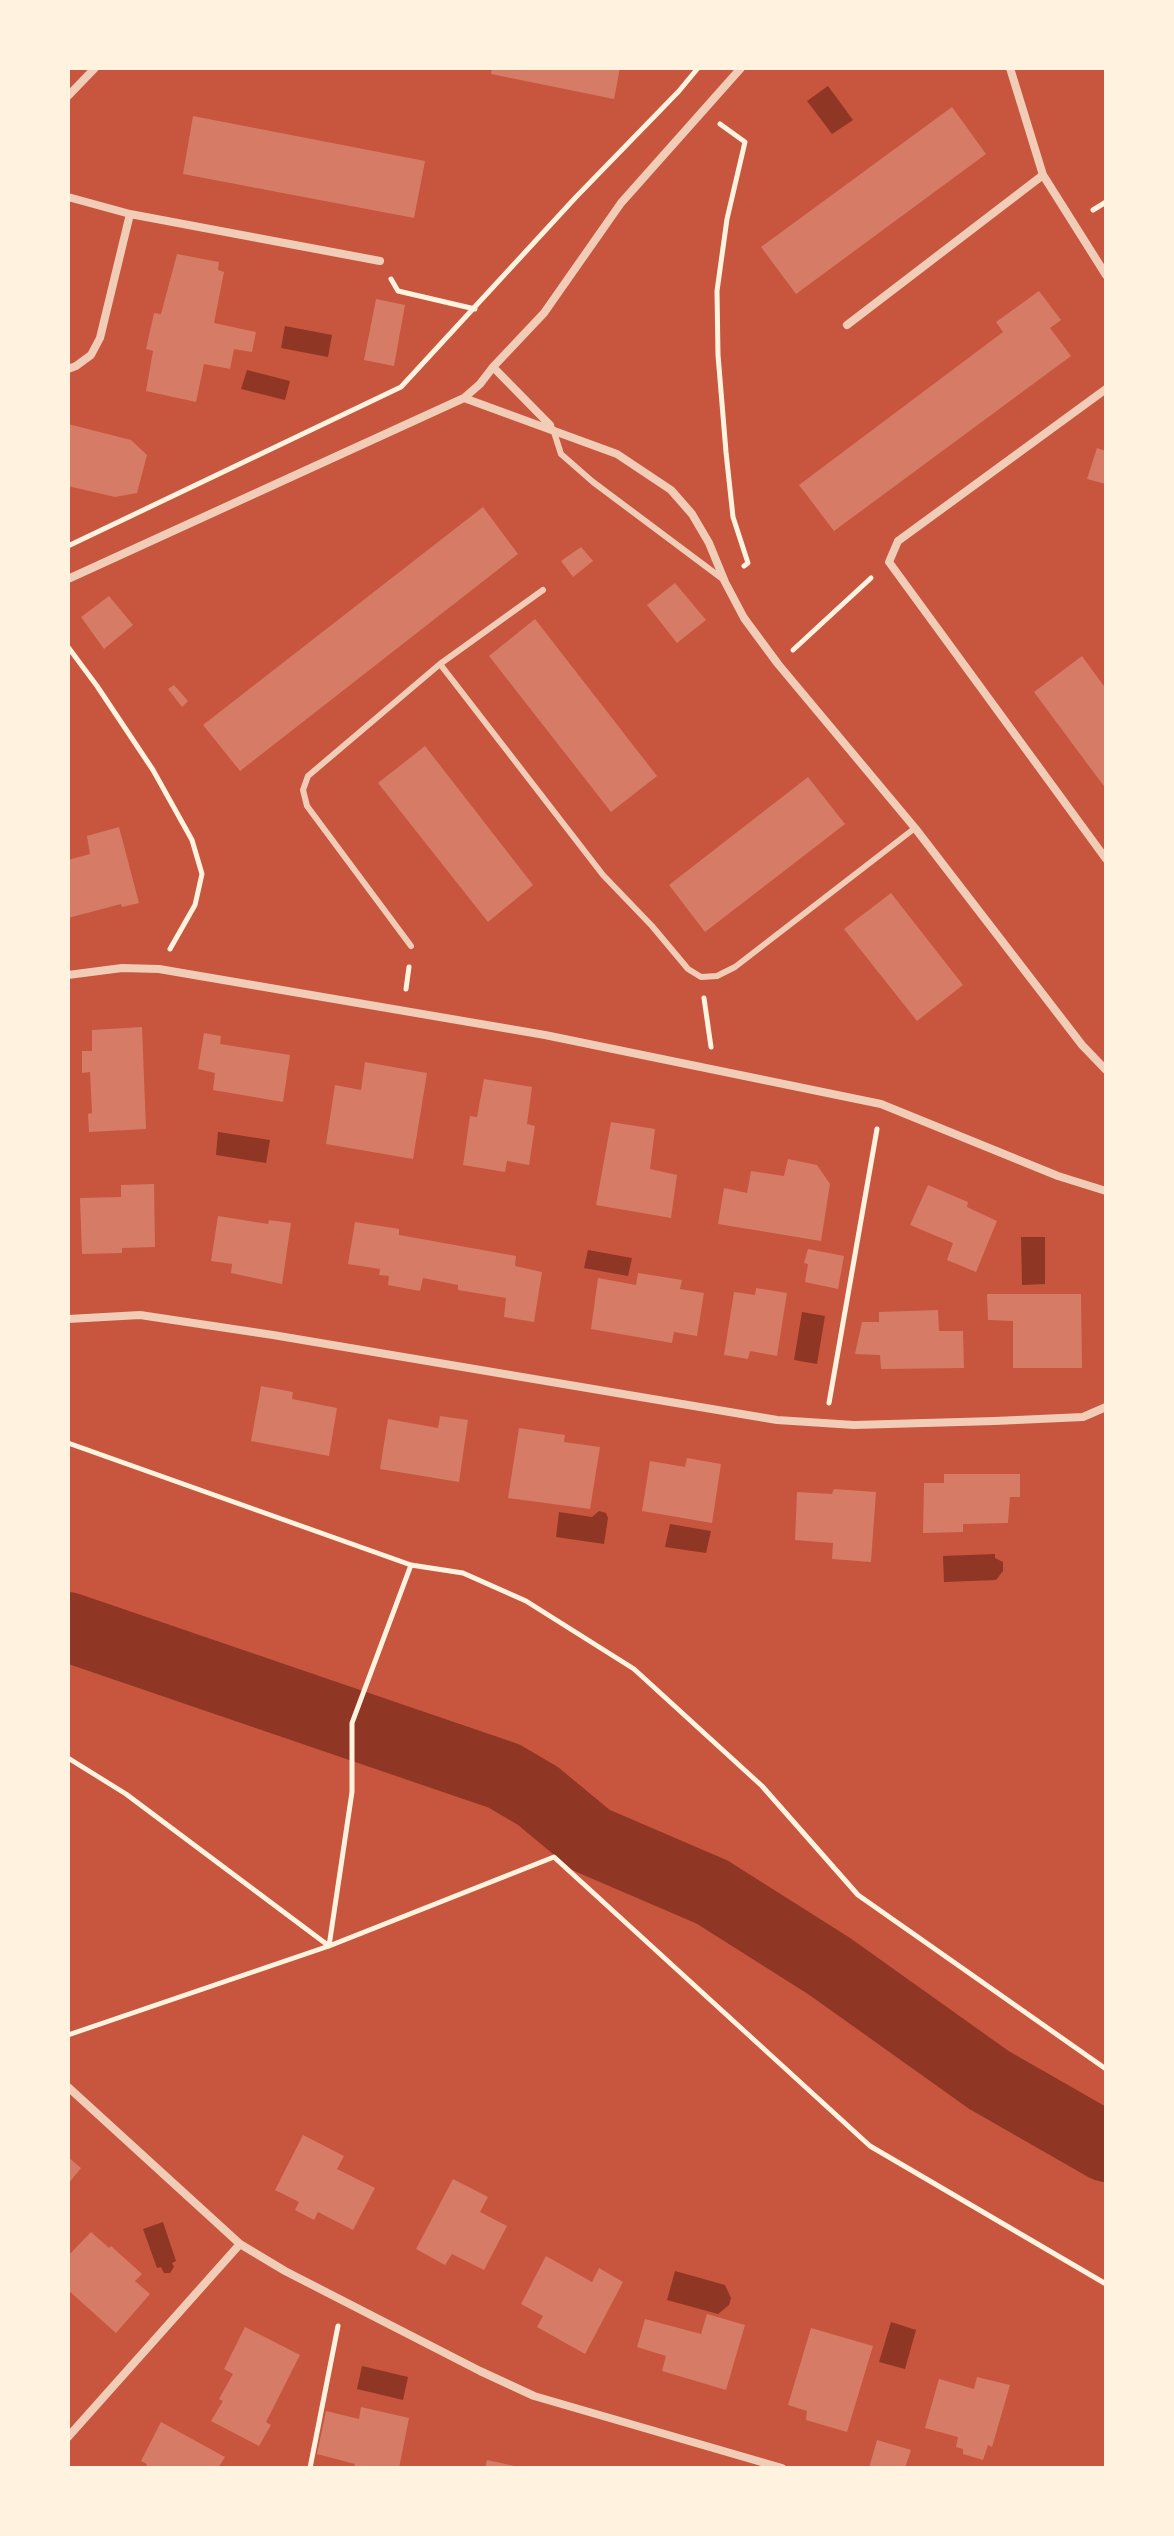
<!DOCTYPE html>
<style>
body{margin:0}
#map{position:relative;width:1174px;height:2536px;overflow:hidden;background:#c8553d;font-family:Spectral,serif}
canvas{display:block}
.frame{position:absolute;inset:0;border:70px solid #fff3e0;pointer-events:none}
</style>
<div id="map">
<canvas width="1174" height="2536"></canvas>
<div class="frame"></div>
</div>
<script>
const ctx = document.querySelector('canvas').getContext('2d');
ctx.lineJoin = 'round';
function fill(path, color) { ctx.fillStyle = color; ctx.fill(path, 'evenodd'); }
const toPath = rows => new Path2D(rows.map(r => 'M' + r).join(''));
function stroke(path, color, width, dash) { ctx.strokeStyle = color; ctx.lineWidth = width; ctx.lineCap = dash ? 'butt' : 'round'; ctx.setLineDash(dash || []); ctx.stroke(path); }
fill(toPath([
 [828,86,853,120,832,134,807,101],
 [285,326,332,335,328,357,281,348],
 [247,370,290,381,285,400,241,389],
 [218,1132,270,1140,266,1163,216,1155],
 [1021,1237,1045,1237,1045,1284,1022,1285],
 [588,1250,632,1258,628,1276,584,1268],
 [802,1312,825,1316,817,1364,794,1360],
 [599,1511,606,1513,608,1518,604,1544,556,1537,559,1512,592,1517],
 [670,1524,711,1531,706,1553,665,1547],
 [995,1554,995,1558,1003,1562,1003,1571,996,1580,944,1582,943,1556],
 [163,2222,176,2261,172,2263,174,2267,170,2273,164,2273,161,2267,157,2268,143,2229],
 [675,2271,725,2285,731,2298,729,2305,718,2314,667,2300],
 [891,2322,916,2330,905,2369,879,2362],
 [362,2366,408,2377,403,2400,357,2389]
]), '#8f3625');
stroke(toPath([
 [68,1627,504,1776,538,1796,591,1840,712,1892,829,1966,989,2080,1106,2147]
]), '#8f3625', 70);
fill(toPath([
 [492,68,620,68,614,99,491,74],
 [952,107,986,154,796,294,761,247],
 [193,116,425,161,414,218,183,174],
 [177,254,219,262,218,270,224,272,214,323,256,332,252,352,234,349,230,369,204,364,196,402,146,391,153,351,146,349,154,313,161,314],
 [1039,291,1061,320,1050,328,1071,356,834,531,799,485,1003,332,996,322],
 [376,299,405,305,394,366,364,360],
 [68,424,131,440,147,455,137,493,115,497,68,486],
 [1097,448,1106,451,1106,484,1087,479],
 [483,507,518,554,240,771,203,725],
 [581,547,593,561,573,577,561,561],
 [675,583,706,620,677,643,647,605],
 [109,596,133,625,104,649,81,617],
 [535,619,657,776,611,812,489,656],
 [1082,656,1106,689,1106,789,1034,692],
 [174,685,188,701,182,707,168,689],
 [425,746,533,885,488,922,378,783],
 [808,777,845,824,705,932,669,885],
 [119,827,139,903,122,907,121,904,68,918,68,860,90,854,87,836],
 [891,893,963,985,917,1021,844,929],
 [142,1027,146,1129,89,1132,88,1114,92,1113,90,1072,82,1073,82,1051,92,1051,92,1030],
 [204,1033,221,1036,220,1044,290,1055,283,1102,213,1090,215,1073,198,1069],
 [365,1062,427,1073,413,1159,326,1144,335,1085,361,1090],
 [484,1079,532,1087,527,1124,535,1126,529,1165,507,1161,505,1172,463,1165,470,1116,477,1117],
 [611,1122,655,1129,650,1169,677,1175,671,1218,596,1205],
 [788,1159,817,1165,830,1184,821,1241,718,1224,724,1188,747,1193,751,1171,784,1176],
 [154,1184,155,1247,122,1248,122,1253,82,1254,80,1198,121,1197,121,1185],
 [928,1185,968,1202,967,1207,997,1221,976,1272,947,1260,953,1243,910,1225],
 [218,1216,268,1224,269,1220,291,1223,282,1284,231,1273,232,1264,211,1261],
 [355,1222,399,1229,399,1235,516,1256,515,1266,542,1272,534,1322,504,1317,506,1298,458,1290,458,1285,423,1278,420,1291,388,1285,389,1276,379,1275,380,1269,348,1264],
 [808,1249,844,1256,838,1289,805,1282,808,1264,804,1263],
 [638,1273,682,1280,680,1289,704,1293,697,1336,674,1332,672,1343,591,1329,598,1278,636,1285],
 [756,1288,787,1293,777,1356,750,1351,748,1359,724,1355,734,1292,755,1295],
 [987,1294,1081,1294,1082,1368,1013,1368,1013,1321,988,1320],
 [938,1310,939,1331,963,1331,964,1368,881,1369,880,1355,855,1354,862,1322,879,1322,879,1312],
 [261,1386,293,1392,292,1399,337,1408,329,1456,251,1441],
 [440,1416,468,1420,459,1482,380,1469,388,1419,438,1428],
 [519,1428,565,1435,564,1442,600,1447,590,1509,508,1498],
 [687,1458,721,1464,712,1523,642,1511,650,1461,685,1467],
 [944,1474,1020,1474,1020,1497,1010,1497,1008,1523,963,1524,963,1532,923,1533,924,1483,944,1483],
 [834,1489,876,1492,871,1562,832,1559,833,1543,795,1540,797,1492,832,1494],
 [303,2135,344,2156,337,2169,375,2188,353,2230,318,2212,314,2220,295,2210,299,2202,275,2190],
 [68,2157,81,2168,68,2184],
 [453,2179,488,2197,480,2212,507,2226,484,2270,452,2254,445,2265,416,2249],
 [91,2232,109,2248,111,2246,142,2274,135,2281,150,2294,116,2333,68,2290,68,2256],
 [546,2256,592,2282,599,2268,623,2282,585,2354,537,2327,543,2316,521,2304],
 [707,2314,745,2325,726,2390,662,2371,666,2356,637,2347,645,2319,701,2334],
 [245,2327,300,2355,266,2422,271,2425,259,2446,211,2421,223,2401,219,2399,233,2374,224,2369],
 [811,2328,873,2346,847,2432,806,2420,807,2411,788,2405],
 [977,2377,1010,2385,992,2447,988,2445,983,2460,963,2454,963,2449,956,2447,958,2437,925,2428,939,2379,974,2389],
 [361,2407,409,2418,399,2468,354,2468,355,2464,317,2454,326,2411,359,2419],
 [161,2422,225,2457,218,2468,145,2468,147,2464,141,2461],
 [877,2440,911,2450,905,2468,869,2468],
 [487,2460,519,2467,519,2468,485,2468]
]), '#d67c66');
stroke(toPath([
 [720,124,745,142,727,219,717,291,718,355,726,452,733,517,748,563,744,566],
 [1093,210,1106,202],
 [391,279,398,291,475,309],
 [68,546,401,387,576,197,679,91,698,68],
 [68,647,97,686,153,770,192,840,202,874,195,905,170,949],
 [793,650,871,578],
 [406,989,409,967],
 [704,998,711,1047],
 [829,1403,877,1129],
 [68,1443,411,1565,463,1573,526,1601,634,1669,762,1786,858,1895,1106,2069],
 [68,1758,126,1794,329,1946,352,1792,352,1723,411,1565],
 [68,2035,329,1946,554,1857,870,2146,1106,2284],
 [310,2468,338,2326]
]), '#fff3e0', 5);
stroke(toPath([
 [553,429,561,454,593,482,724,580],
 [440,664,603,875,652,926,688,969,701,977,717,976,735,967,915,828],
 [411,946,307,806,303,790,308,776,440,664,543,590]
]), '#f1ccb7', 6);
stroke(toPath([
 [1010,68,1043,175,1106,275],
 [68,96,95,68],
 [68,197,130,214,380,261],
 [847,325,1043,175],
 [493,367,550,425],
 [68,369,76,366,91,355,100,338,130,214],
 [1106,389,898,541,889,562,1106,859],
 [464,398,617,454,671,490,692,514,709,543,725,582,744,618,778,664,915,828,1082,1045,1106,1070],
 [68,579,464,398,480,384,493,367,544,313,621,203,741,68],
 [68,975,122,968,159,969,545,1035,881,1104,1058,1176,1106,1191],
 [68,1319,140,1315,273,1335,777,1420,854,1425,995,1421,1083,1417,1106,1407],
 [68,2087,240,2244,285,2271,480,2371,534,2396,782,2468],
 [68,2437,240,2244]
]), '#f1ccb7', 8);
</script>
